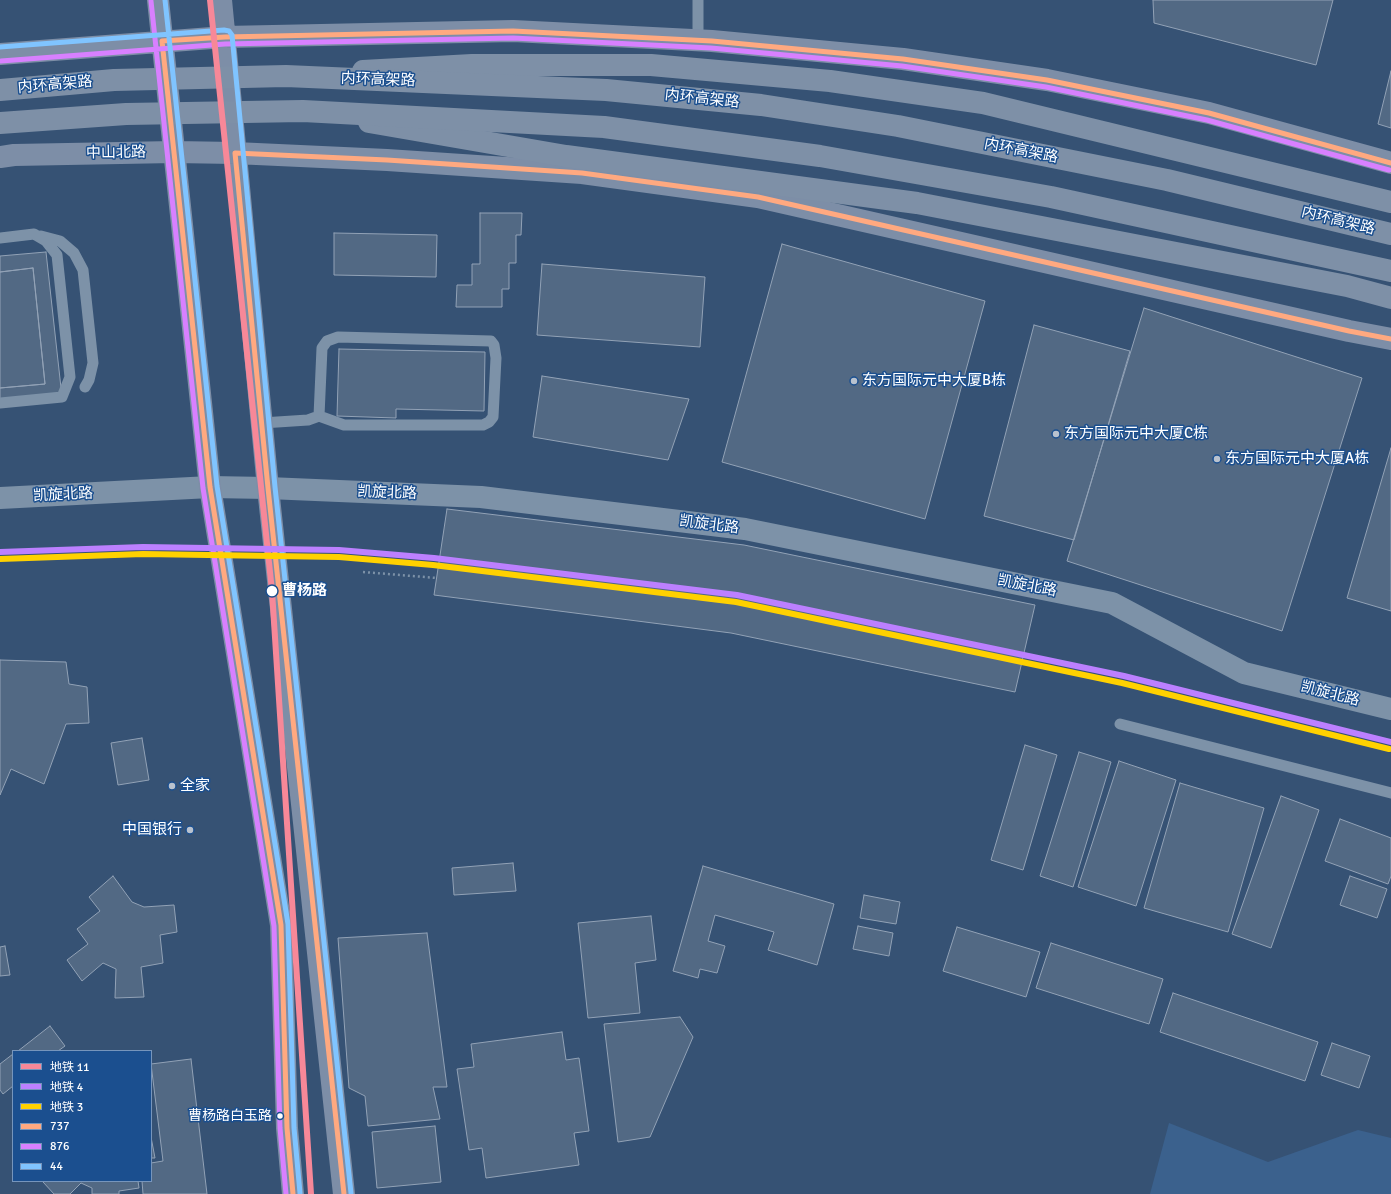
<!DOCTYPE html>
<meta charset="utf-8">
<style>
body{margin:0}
#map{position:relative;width:1391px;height:1194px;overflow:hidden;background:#365274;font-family:Signika,"Noto Sans SC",sans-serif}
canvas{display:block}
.legend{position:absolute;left:12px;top:1050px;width:140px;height:132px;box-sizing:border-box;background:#1b4f8f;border:1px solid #7695bc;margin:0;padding:5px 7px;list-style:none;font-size:12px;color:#fff}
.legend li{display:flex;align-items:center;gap:8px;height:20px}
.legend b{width:20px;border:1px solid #7695bc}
</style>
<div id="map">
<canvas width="1391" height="1194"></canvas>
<ul class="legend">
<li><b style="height:5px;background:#f78898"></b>地铁 11</li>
<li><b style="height:5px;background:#bc80ff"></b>地铁 4</li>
<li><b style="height:5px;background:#ffd100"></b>地铁 3</li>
<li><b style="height:5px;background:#ffa980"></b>737</li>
<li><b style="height:5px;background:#d880ff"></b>876</li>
<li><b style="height:5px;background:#80c4ff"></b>44</li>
</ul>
</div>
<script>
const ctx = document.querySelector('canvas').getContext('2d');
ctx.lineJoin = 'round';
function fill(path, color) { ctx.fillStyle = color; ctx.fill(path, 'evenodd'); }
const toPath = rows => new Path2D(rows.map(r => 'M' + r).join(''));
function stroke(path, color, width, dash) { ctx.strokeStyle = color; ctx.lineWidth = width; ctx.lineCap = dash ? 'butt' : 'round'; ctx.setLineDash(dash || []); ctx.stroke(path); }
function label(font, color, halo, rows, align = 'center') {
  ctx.font = font + ' Signika,"Noto Sans SC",sans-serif'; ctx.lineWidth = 3; ctx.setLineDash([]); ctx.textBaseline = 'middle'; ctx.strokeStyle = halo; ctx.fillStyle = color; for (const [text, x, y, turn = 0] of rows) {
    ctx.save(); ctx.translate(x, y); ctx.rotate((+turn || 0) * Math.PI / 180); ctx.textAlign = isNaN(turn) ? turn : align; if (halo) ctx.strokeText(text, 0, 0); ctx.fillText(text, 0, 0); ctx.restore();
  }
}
fill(toPath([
 [1169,1123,1268,1162,1358,1130,1391,1138,1391,1194,1150,1194]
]), '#3b618d');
const building = toPath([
 [1153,0,1333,0,1316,65,1154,23,1153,0],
 [1391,71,1391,128,1378,124,1391,71],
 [480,213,522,213,521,235,516,235,516,263,509,263,509,289,502,289,502,307,456,307,457,285,472,285,472,264,480,264,480,213],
 [334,233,437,235,436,277,334,275,334,233],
 [782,244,985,301,925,519,722,462,782,244],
 [46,252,62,397,0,403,0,388,45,384,33,268,0,272,0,256,46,252],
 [542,264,705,277,700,347,537,335,542,264],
 [33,268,45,384,0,388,0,272,33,268],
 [1144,308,1362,378,1282,631,1067,561,1144,308],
 [1034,325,1130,351,1074,540,984,516,1034,325],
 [339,349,485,352,484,411,396,409,396,418,337,416,339,349],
 [542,376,689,399,668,460,533,437,542,376],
 [1391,448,1391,611,1347,598,1391,448],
 [447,509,744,545,1035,605,1015,692,731,633,434,595,447,509],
 [0,660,66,662,69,684,87,687,89,723,66,724,44,784,11,769,0,795,0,660],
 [142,738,149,780,118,785,111,743,142,738],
 [1025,745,1057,755,1023,870,991,860,1025,745],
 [1079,752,1111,762,1073,887,1040,876,1079,752],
 [1119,761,1176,780,1136,906,1078,887,1119,761],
 [1180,783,1264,808,1228,932,1144,908,1180,783],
 [1281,796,1319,810,1271,948,1232,934,1281,796],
 [1340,819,1391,838,1391,876,1388,884,1325,861,1340,819],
 [513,863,516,891,454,895,452,868,513,863],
 [703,866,834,904,817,965,768,950,774,932,715,915,708,941,725,946,717,973,700,969,698,978,673,971,703,866],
 [113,876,132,902,144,907,174,905,177,932,160,935,163,963,141,967,144,997,115,998,116,969,103,963,82,981,67,960,88,944,77,929,100,911,89,897,113,876],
 [1350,876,1387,889,1377,918,1340,905,1350,876],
 [864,895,900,902,896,924,860,918,864,895],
 [651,916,656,960,635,963,640,1013,588,1018,578,923,651,916],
 [858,926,893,933,889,956,853,949,858,926],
 [957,927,1040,952,1026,997,943,971,957,927],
 [427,933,447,1087,433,1087,440,1119,368,1126,365,1096,349,1088,338,938,427,933],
 [1051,943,1163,979,1149,1024,1036,988,1051,943],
 [5,946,10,975,0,976,0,947,5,946],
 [1173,993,1318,1042,1305,1081,1160,1032,1173,993],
 [680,1017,693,1037,650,1137,618,1142,604,1024,680,1017],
 [50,1026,65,1046,58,1051,18,1051,50,1026],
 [562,1032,566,1060,579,1058,589,1131,574,1133,579,1165,486,1178,482,1148,469,1150,457,1069,474,1067,471,1044,562,1032],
 [1332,1043,1370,1056,1359,1088,1321,1075,1332,1043],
 [13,1054,13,1086,3,1094,0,1090,0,1064,13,1054],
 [191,1059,207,1194,143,1194,142,1181,151,1181,151,1163,163,1161,151,1064,191,1059],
 [435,1126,441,1182,377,1188,372,1132,435,1126],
 [151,1137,155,1158,151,1158,151,1137],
 [44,1181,138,1181,139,1188,119,1191,119,1194,92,1194,92,1188,81,1183,70,1194,54,1194,43,1182,44,1181]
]);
fill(building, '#526984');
stroke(building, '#92a2b6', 1);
stroke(toPath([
 [363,572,437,578]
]), '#7d92a8', 2.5, [2, 3]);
stroke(toPath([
 [698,40,698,0],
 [41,236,60,241,74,253,83,270,93,363,89,380,85,387],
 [0,238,34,234,46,241,57,255,70,377,62,397,0,403],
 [262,423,308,420,319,416,322,348,327,341,338,337,491,341,494,345,496,358,493,417,489,422,483,425,344,425,319,416],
 [1120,724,1391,793]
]), '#7d92a8', 11);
stroke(toPath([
 [0,498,210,487,268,488,481,497,745,529,1112,603,1244,673,1391,709]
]), '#7d92a8', 22);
stroke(toPath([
 [158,0,210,487,281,925,287,1128,293,1194],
 [221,0,268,488,344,1194],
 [0,54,225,37,513,31,712,41,903,59,1047,80,1209,113,1391,163],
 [0,157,14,155,174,152,235,153,387,160,582,173,758,197,1349,331,1391,339]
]), '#7d8ea7', 22);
stroke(toPath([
 [363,71,472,65,651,65,830,81,983,103,1391,202],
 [369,122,566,156,917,203,1347,286,1391,298]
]), '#7e90a7', 22);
stroke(toPath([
 [0,90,114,80,286,76,606,90,761,105,898,126,1167,180,1391,234],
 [0,123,126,114,303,111,604,127,820,156,1051,197,1391,271]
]), '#7e90a7', 22);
stroke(toPath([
 [293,1194,287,1128,281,925,210,487,162,41,225,37,513,31,712,41,903,59,1047,80,1209,113,1391,163],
 [344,1194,268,488,235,153,387,160,582,173,758,197,1349,331,1391,339]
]), '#ffa980', 5);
stroke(toPath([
 [151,1,203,488,274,926,280,1128,286,1194],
 [1,61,225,44,513,38,711,48,902,66,1046,87,1207,120,1389,170]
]), '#d880ff', 5);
stroke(toPath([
 [165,0,217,486,288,924,294,1128,300,1193],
 [0,47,224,30,229,31,232,35,275,487,351,1193]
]), '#80c4ff', 5);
stroke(toPath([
 [210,0,272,591,311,1194]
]), '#f78898', 6);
stroke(toPath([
 [0,552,143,547,339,550,434,558,737,595,1124,676,1391,742]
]), '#bc80ff', 6);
stroke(toPath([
 [0,559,143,554,339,557,433,565,736,602,1122,683,1389,749]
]), '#ffd100', 6);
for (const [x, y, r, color] of [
 [854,381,4,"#b9c2ce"],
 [1056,434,4,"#b9c2ce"],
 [1217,459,4,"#b9c2ce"],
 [272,591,6,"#fff"],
 [172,786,4,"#b9c2ce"],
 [190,830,4,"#b9c2ce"],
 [280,1116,3.5,"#fff"]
]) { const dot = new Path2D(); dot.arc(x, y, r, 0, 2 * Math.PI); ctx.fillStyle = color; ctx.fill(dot); stroke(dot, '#1b4f8f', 1.5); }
label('14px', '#fff', '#1b4f8f', [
 ["曹杨路白玉路",272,1116]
], 'right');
label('15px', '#fff', '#1b4f8f', [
 ["内环高架路",378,80,2],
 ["内环高架路",55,85,-5],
 ["内环高架路",702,99,6],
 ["内环高架路",1021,151,11],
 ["中山北路",116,153,-1],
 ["内环高架路",1338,221,14],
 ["凯旋北路",387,493,2],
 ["凯旋北路",63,495,-3],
 ["凯旋北路",709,525,7],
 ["凯旋北路",1027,586,11],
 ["凯旋北路",1330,694,14]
]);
label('15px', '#fff', '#1b4f8f', [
 ["东方国际元中大厦B栋",862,381],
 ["东方国际元中大厦C栋",1064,434],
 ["东方国际元中大厦A栋",1225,459],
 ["全家",180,786],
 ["中国银行",182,830,"right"]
], 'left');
label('bold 15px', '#fff', '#1b4f8f', [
 ["曹杨路",282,591]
], 'left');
</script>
